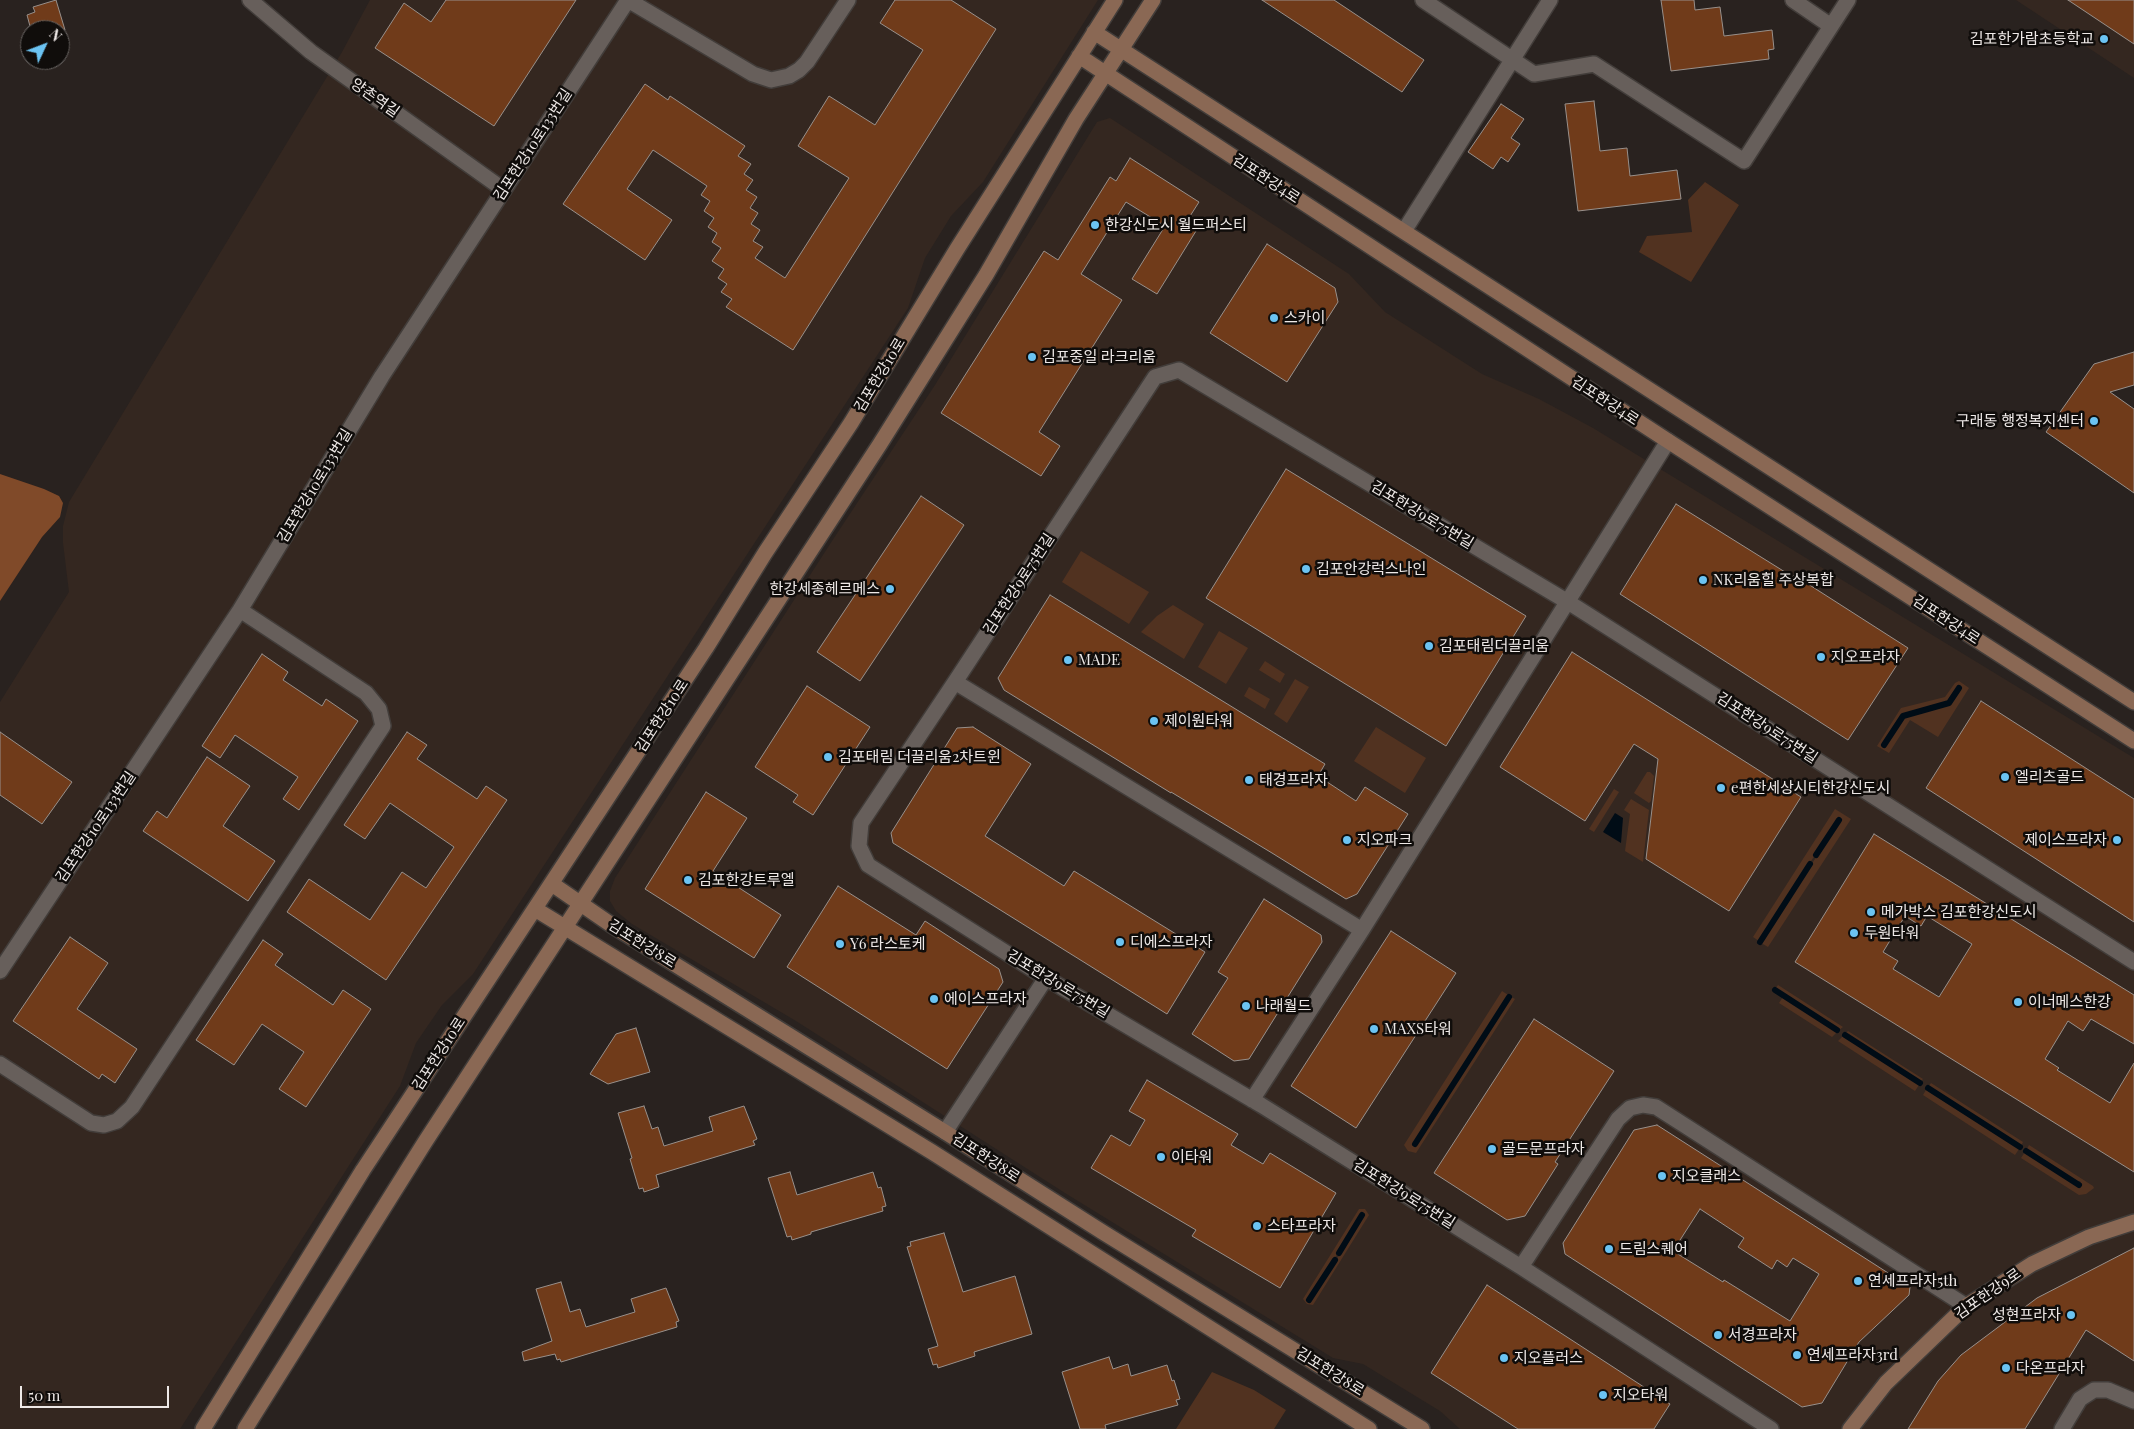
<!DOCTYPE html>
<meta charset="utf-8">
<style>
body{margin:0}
#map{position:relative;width:2134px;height:1429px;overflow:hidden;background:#29221f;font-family:"Playfair Display",serif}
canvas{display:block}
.north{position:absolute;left:20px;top:20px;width:50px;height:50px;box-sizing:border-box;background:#100d0b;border:1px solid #696563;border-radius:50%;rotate:47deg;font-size:14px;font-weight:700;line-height:20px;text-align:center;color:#eee9e7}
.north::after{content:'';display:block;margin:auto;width:18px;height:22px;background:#6bc3f2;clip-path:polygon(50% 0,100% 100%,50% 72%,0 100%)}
.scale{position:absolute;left:20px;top:1386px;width:149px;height:22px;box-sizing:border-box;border:2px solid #eee9e7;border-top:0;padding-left:6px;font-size:15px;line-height:18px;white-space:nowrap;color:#eee9e7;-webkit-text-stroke:4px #100d0b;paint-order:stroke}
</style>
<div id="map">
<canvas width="2134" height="1429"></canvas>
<div class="north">N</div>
<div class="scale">50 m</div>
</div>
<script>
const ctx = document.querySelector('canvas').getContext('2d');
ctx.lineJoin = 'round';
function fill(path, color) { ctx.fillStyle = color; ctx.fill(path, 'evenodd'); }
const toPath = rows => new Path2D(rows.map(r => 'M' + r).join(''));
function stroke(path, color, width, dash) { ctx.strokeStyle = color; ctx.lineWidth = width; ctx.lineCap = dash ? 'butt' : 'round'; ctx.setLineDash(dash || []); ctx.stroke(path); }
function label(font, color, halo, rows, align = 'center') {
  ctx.font = font + ' "Playfair Display","Noto Sans KR",serif'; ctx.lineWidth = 5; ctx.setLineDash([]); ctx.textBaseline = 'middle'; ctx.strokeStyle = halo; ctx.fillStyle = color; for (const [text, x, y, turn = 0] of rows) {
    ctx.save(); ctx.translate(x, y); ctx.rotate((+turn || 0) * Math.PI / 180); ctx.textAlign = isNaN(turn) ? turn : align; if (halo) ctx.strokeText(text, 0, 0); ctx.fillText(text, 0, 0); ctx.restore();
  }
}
fill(toPath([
 [370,0,1098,0,983,182,951,216,925,258,908,308,631,732,473,974,442,1005,416,1043,400,1086,180,1429,0,1429,0,702,69,592,63,543,63,526,69,502,342,52],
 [2016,0,2134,0,2134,78],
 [1110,118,1349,274,1385,312,1482,374,1539,399,1593,428,2134,758,2134,1429,1460,1429,1440,1411,1363,1364,1333,1358,1065,1193,796,1021,632,924,616,911,610,901,610,891,615,878,832,541,935,385,1097,122]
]), '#342720');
fill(toPath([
 [1705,182,1739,205,1691,282,1639,252,1647,236,1692,232,1688,200],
 [1081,551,1149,592,1129,624,1062,582],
 [1173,605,1204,624,1184,659,1141,632,1157,616],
 [1219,631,1248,648,1226,684,1198,667],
 [1265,661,1285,674,1280,683,1259,670],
 [1295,679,1309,687,1287,723,1274,714],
 [1959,681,1969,688,1938,737,1910,720,1889,753,1877,746,1901,708,1945,697,1955,683],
 [1249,687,1270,699,1265,709,1244,696],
 [1376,727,1426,758,1405,793,1354,761],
 [1647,772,1650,772,1654,776,1651,801,1649,803,1634,793],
 [1614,789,1619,792,1594,832,1589,829],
 [1631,799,1649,810,1643,862,1625,851,1630,814,1624,810],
 [1835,809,1851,819,1768,947,1761,943,1840,820,1839,818,1759,941,1753,937],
 [1778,985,1843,1027,1839,1030,1775,989],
 [1502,991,1508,995,1414,1143,1415,1144,1511,997,1515,999,1416,1153,1408,1151,1404,1145],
 [1783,997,1837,1032,1832,1037,1779,1003],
 [1848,1031,1923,1079,1920,1082,1845,1034],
 [1843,1036,1919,1085,1915,1091,1838,1041],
 [1931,1083,2023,1142,2021,1146,1928,1087],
 [1926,1090,2019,1149,2015,1155,1923,1095],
 [2029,1145,2093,1186,2094,1188,2086,1194,2079,1195,2021,1158,2025,1152,2075,1183,2077,1187,2079,1188,2082,1185,2080,1181,2076,1181,2027,1149],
 [1359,1209,1365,1209,1369,1215,1313,1305,1307,1304,1303,1299],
 [1361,1215,1364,1216,1311,1300,1309,1300],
 [1212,1372,1254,1390,1286,1410,1274,1429,1176,1429]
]), '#513220');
fill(toPath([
 [0,474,44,489,59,496,63,503,60,517,42,537,0,601]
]), '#804a29');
fill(toPath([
 [1615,813,1623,818,1621,843,1603,832]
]), '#000c16');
stroke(toPath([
 [1884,745,1903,716,1949,703,1959,688],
 [1816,855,1839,820],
 [1760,942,1810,864],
 [1775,990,1837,1030],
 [1845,1035,1920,1083],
 [1928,1088,2020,1147],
 [1415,1144,1509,997],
 [2026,1151,2079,1185],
 [1339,1253,1362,1215],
 [1309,1300,1335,1260]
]), '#000c16', 6);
const building = toPath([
 [56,0,65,30,31,30,27,15,35,12,33,7,56,0],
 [446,0,576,0,494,126,375,48,404,3,431,22,446,0],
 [895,0,951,0,996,29,793,350,726,307,732,299,721,292,727,284,718,278,724,269,712,261,721,248,712,242,717,233,708,227,714,218,704,211,710,201,701,195,707,186,653,150,627,189,672,220,645,260,563,204,645,84,668,100,670,96,745,146,738,156,751,164,744,174,753,180,746,190,757,197,750,208,758,213,751,224,760,230,753,241,763,247,755,258,785,278,849,178,798,146,829,96,875,125,923,50,880,23,895,0],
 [1262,0,1334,0,1424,60,1402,92,1262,0],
 [1661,0,1694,0,1695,10,1720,7,1724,36,1772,30,1774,49,1768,50,1769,59,1671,71,1661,0],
 [2068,0,2134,0,2134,44,2068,0],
 [1594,101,1600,151,1627,148,1630,176,1677,170,1681,199,1578,211,1565,104,1594,101],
 [1501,104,1524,119,1511,138,1520,144,1508,162,1501,157,1493,169,1468,152,1501,104],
 [1130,158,1199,202,1185,224,1196,231,1157,294,1132,279,1165,226,1126,202,1081,274,1122,300,1039,432,1060,446,1041,476,941,413,1044,251,1058,260,1110,177,1116,181,1130,158],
 [1267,244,1335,288,1338,302,1287,382,1210,333,1267,244],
 [2134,352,2134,385,2110,392,2134,409,2134,493,2046,432,2094,364,2134,352],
 [1286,469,1526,616,1446,746,1206,598,1286,469],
 [921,496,964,525,860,681,817,652,921,496],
 [1676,504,1793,577,1794,575,1908,648,1848,740,1620,594,1676,504],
 [1050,595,1325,764,1318,776,1356,801,1365,787,1408,814,1357,894,1346,899,1272,853,1171,792,1171,793,1004,690,998,678,1050,595],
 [1572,652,1801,797,1729,911,1646,859,1658,759,1634,744,1585,821,1500,767,1572,652],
 [262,654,288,672,283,680,322,706,326,699,358,721,299,810,283,799,298,777,235,735,220,758,202,746,262,654],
 [807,686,870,727,813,815,793,802,798,795,755,767,807,686],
 [1981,701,2134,799,2134,922,1926,788,1981,701],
 [973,727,1031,764,985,836,1064,886,1074,871,1205,952,1167,1014,893,843,891,833,957,728,973,727],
 [0,732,72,782,42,824,0,795,0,732],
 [407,732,427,745,417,759,477,799,486,786,507,800,386,980,287,912,309,879,370,920,402,872,426,888,454,847,390,803,365,839,344,825,407,732],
 [207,757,250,786,223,826,275,861,248,901,143,831,157,811,167,818,207,757],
 [706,792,747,818,713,871,781,915,754,958,645,889,706,792],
 [1874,834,2134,995,2134,1044,2091,1019,2083,1031,2068,1021,2045,1059,2059,1068,2057,1070,2110,1103,2134,1063,2134,1172,1795,962,1874,834],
 [1905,916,1921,926,1927,916,1972,944,1939,997,1893,969,1898,961,1883,952,1905,916],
 [838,886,916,935,925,921,999,969,1003,982,947,1069,787,967,838,886],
 [1264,899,1321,935,1322,942,1249,1059,1234,1061,1192,1034,1228,978,1218,972,1264,899],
 [1391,931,1456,973,1356,1128,1291,1086,1391,931],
 [70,937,108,963,77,1009,137,1049,115,1083,102,1074,99,1079,13,1021,70,937],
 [263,940,283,954,275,965,333,1005,343,990,371,1009,306,1107,279,1089,304,1052,262,1024,234,1065,196,1040,263,940],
 [1534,1019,1614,1071,1555,1162,1558,1164,1525,1216,1507,1220,1434,1173,1534,1019],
 [636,1028,650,1072,608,1084,590,1074,616,1034,636,1028],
 [1147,1080,1238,1134,1231,1145,1263,1164,1270,1153,1336,1193,1280,1288,1192,1236,1196,1230,1091,1168,1111,1135,1130,1146,1145,1120,1129,1111,1147,1080],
 [644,1106,652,1129,658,1127,664,1146,713,1131,709,1117,744,1106,757,1139,753,1141,755,1145,656,1175,659,1187,644,1192,643,1188,639,1189,630,1159,632,1158,618,1113,644,1106],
 [1657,1125,1910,1287,1909,1295,1859,1342,1822,1403,1802,1407,1565,1254,1563,1243,1634,1130,1657,1125],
 [1700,1209,1744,1238,1738,1247,1772,1269,1777,1260,1787,1267,1793,1258,1819,1274,1790,1321,1724,1280,1723,1282,1673,1251,1700,1209],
 [790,1172,797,1195,873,1172,878,1188,881,1187,886,1206,882,1207,883,1211,811,1232,811,1234,792,1240,791,1236,787,1237,768,1178,790,1172],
 [944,1233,963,1292,1015,1276,1032,1334,974,1352,975,1356,938,1368,937,1364,933,1365,928,1349,938,1346,907,1247,911,1246,910,1242,944,1233],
 [2134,1248,2134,1361,2086,1330,2025,1429,1908,1429,1938,1381,1961,1355,2037,1298,2134,1248],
 [561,1282,570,1312,580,1309,586,1327,635,1312,631,1299,666,1288,679,1321,676,1322,677,1327,561,1362,560,1359,557,1360,555,1354,524,1361,522,1352,552,1341,536,1289,561,1282],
 [1487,1285,1670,1404,1654,1429,1518,1429,1431,1373,1487,1285],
 [1109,1357,1113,1369,1128,1364,1131,1376,1167,1365,1172,1381,1174,1380,1180,1399,1176,1400,1178,1405,1105,1425,1106,1429,1080,1429,1062,1372,1109,1357]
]);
fill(building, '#703b1a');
stroke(building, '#98908b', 1);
const street = toPath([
 [250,0,311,52,504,190],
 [1423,0,1534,74,1594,64,1744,161,1848,0],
 [1793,0,1831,26],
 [1404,231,1550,0],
 [955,682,1362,930],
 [0,971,240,610,382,376,628,0,753,74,771,80,789,76,799,70,807,62,848,0],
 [0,1064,91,1123,104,1125,117,1121,132,1107,383,726,379,709,366,693,240,610],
 [1252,1100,1362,930,1668,441],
 [945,1132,1046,978],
 [1521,1267,1618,1119,1630,1108,1643,1105,1656,1107,1966,1306],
 [1771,1429,1521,1267,1261,1105,1046,978,868,865,859,846,861,823,955,682,1155,377,1179,370,1568,602,2134,962],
 [2062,1429,2080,1399,2094,1390,2108,1390,2134,1401]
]);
const secondary = toPath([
 [1094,32,2134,702],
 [1079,56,1668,441,2134,741],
 [552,884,613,926,945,1132,1104,1233,1422,1429],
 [535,909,932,1152,1369,1429],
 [203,1429,363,1170,706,648,765,553,851,423,957,249,1115,0],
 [245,1429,425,1142,880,444,986,275,1076,119,1153,0],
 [1850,1429,1886,1383,1966,1306,2032,1264,2089,1237,2134,1222]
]);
stroke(street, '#423d3a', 18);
stroke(secondary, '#423d3a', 18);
stroke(street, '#675f5b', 15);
stroke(secondary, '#8a6854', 15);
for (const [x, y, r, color] of [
 [2104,39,5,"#6bc3f2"],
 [1095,225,5,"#6bc3f2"],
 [1274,318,5,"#6bc3f2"],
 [1032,357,5,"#6bc3f2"],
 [2094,421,5,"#6bc3f2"],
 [1306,569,5,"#6bc3f2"],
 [1703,580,5,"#6bc3f2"],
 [890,589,5,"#6bc3f2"],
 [1429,646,5,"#6bc3f2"],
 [1821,657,5,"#6bc3f2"],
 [1068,660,5,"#6bc3f2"],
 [1154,721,5,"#6bc3f2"],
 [828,757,5,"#6bc3f2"],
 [2005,777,5,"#6bc3f2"],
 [1249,780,5,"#6bc3f2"],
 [1721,788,5,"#6bc3f2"],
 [1347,840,5,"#6bc3f2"],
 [2117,840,5,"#6bc3f2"],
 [688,880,5,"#6bc3f2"],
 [1871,912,5,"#6bc3f2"],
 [1854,933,5,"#6bc3f2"],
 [1120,942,5,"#6bc3f2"],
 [840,944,5,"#6bc3f2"],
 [934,999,5,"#6bc3f2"],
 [2018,1002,5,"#6bc3f2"],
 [1246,1006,5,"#6bc3f2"],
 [1374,1029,5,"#6bc3f2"],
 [1492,1149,5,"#6bc3f2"],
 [1161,1157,5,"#6bc3f2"],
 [1662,1176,5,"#6bc3f2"],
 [1257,1226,5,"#6bc3f2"],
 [1609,1249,5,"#6bc3f2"],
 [1858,1281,5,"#6bc3f2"],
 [2071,1315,5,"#6bc3f2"],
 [1718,1335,5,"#6bc3f2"],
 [1797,1355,5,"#6bc3f2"],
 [1504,1358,5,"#6bc3f2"],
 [2006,1368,5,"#6bc3f2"],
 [1603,1395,5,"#6bc3f2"]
]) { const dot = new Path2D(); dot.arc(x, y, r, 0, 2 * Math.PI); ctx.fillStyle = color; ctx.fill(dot); stroke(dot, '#100d0b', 2); }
label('15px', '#eee9e7', '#100d0b', [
 ["김포한가람초등학교",2094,39,"right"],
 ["한강신도시 월드퍼스티",1105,225],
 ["스카이",1284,318],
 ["김포중일 라크리움",1042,357],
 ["구래동 행정복지센터",2084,421,"right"],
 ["김포안강럭스나인",1316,569],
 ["NK리움힐 주상복합",1713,580],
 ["한강세종헤르메스",880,589,"right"],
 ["김포태림더끌리움",1439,646],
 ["지오프라자",1831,657],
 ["MADE",1078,660],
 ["제이원타워",1164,721],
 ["김포태림 더끌리움2차트윈",838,757],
 ["엘리츠골드",2015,777],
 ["태경프라자",1259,780],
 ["e편한세상시티한강신도시",1731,788],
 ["지오파크",1357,840],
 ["제이스프라자",2107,840,"right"],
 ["김포한강트루엘",698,880],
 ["메가박스 김포한강신도시",1881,912],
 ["두원타워",1864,933],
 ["디에스프라자",1130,942],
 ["Y6 라스토케",850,944],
 ["에이스프라자",944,999],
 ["이너메스한강",2028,1002],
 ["나래월드",1256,1006],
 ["MAXS타워",1384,1029],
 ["골드문프라자",1502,1149],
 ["이타워",1171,1157],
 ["지오클래스",1672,1176],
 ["스타프라자",1267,1226],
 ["드림스퀘어",1619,1249],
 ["연세프라자5th",1868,1281],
 ["성현프라자",2061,1315,"right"],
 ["서경프라자",1728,1335],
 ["연세프라자3rd",1807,1355],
 ["지오플러스",1514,1358],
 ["다온프라자",2016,1368],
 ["지오타워",1613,1395]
], 'left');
label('15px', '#eee9e7', '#100d0b', [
 ["양촌역길",375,98,35],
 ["김포한강10로133번길",533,145,-57],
 ["김포한강4로",1266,179,33],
 ["김포한강10로",880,375,-59],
 ["김포한강4로",1605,401,33],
 ["김포한강10로133번길",315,486,-59],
 ["김포한강9로75번길",1422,515,31],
 ["김포한강9로75번길",1019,584,-57],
 ["김포한강4로",1946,620,33],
 ["김포한강10로",662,716,-57],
 ["김포한강9로75번길",1767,728,33],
 ["김포한강10로133번길",96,827,-56],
 ["김포한강8로",642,944,32],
 ["김포한강9로75번길",1058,984,31],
 ["김포한강10로",439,1054,-57],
 ["김포한강8로",986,1158,33],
 ["김포한강9로75번길",1404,1194,32],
 ["김포한강9로",1988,1294,-35],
 ["김포한강8로",1330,1372,32]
]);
</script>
